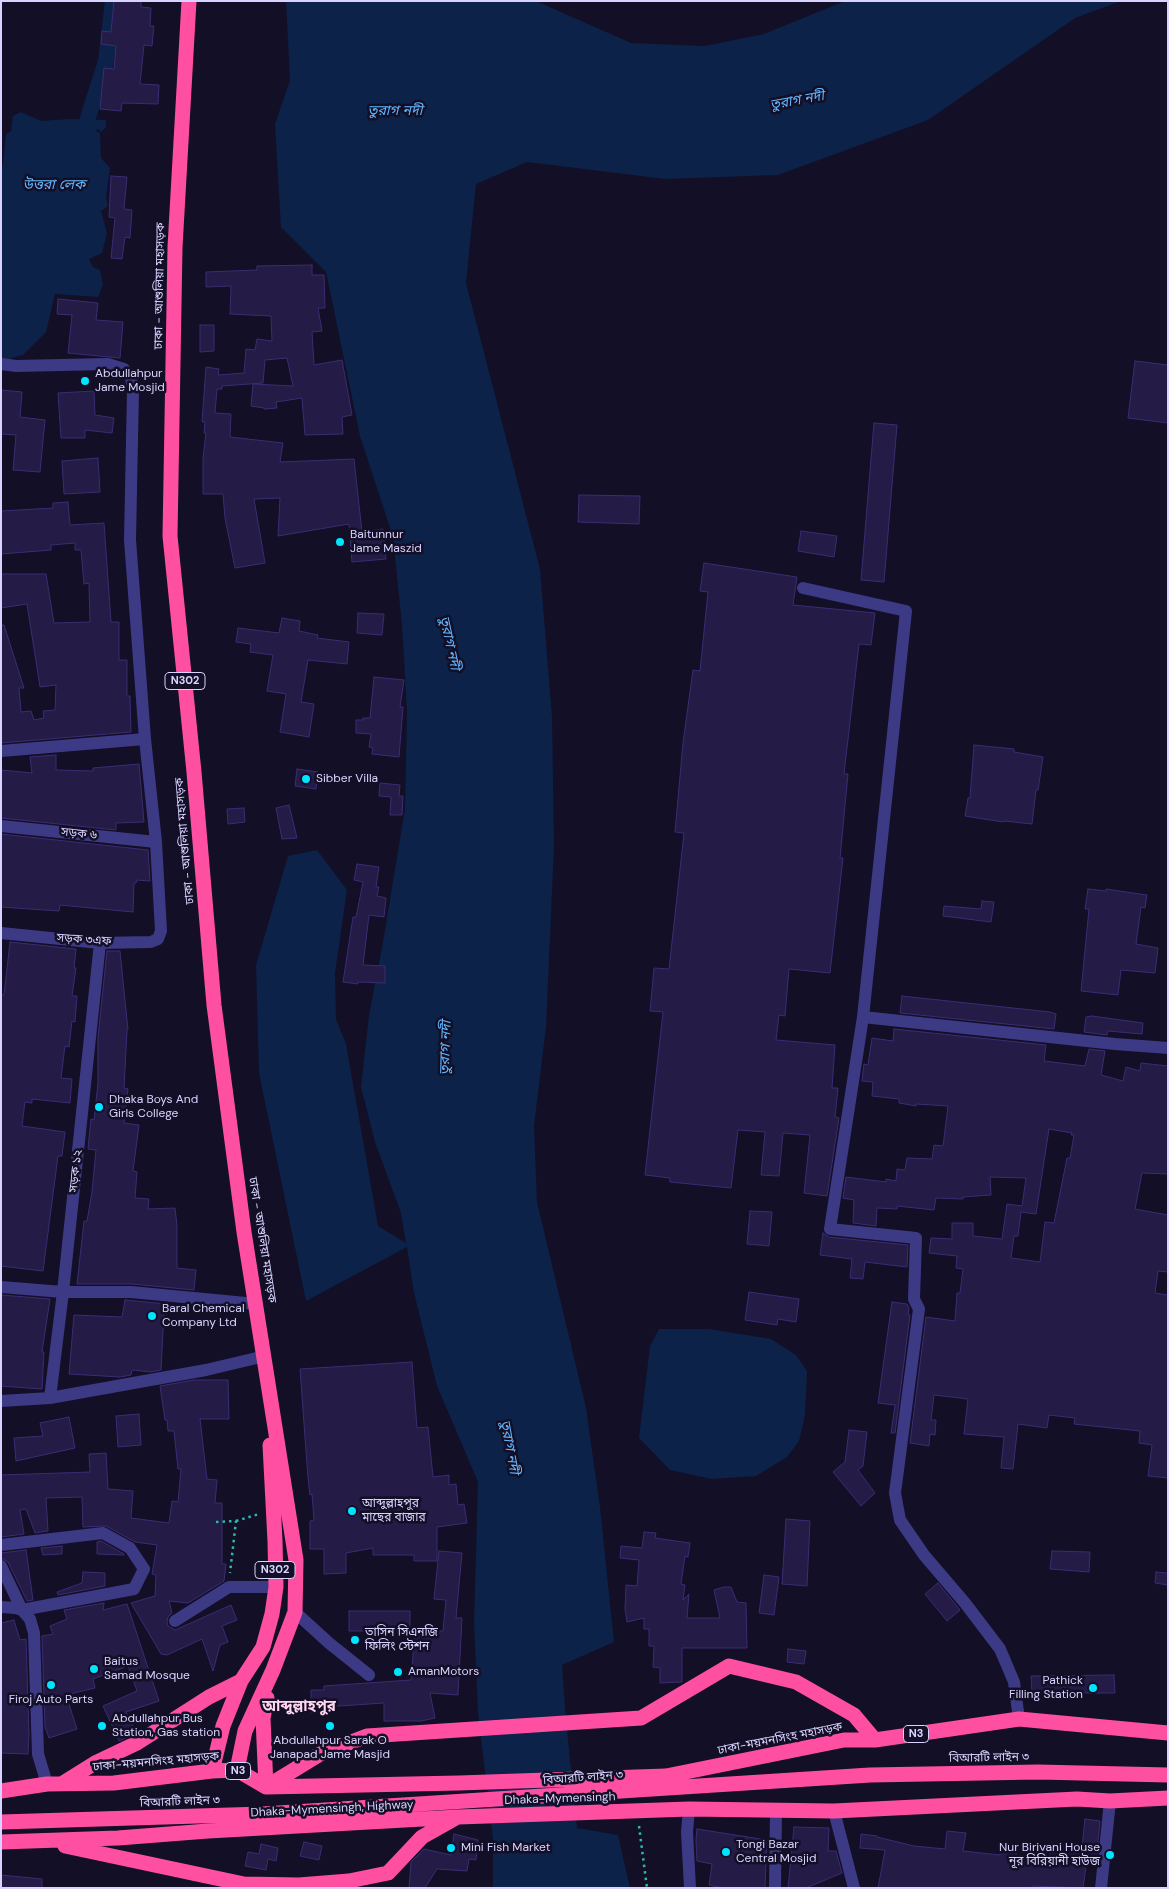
<!DOCTYPE html>
<meta charset="utf-8">
<style>
body{margin:0}
#map{position:relative;width:1169px;height:1889px;overflow:hidden;background:#130f26;font-family:"DM Sans",sans-serif}
canvas{display:block}
.frame{position:absolute;inset:0;border:2px solid #d9d4ff;pointer-events:none}
</style>
<div id="map">
<canvas width="1169" height="1889"></canvas>
<div class="frame"></div>
</div>
<script>
const ctx = document.querySelector('canvas').getContext('2d');
ctx.lineJoin = 'round';
function fill(path, color) { ctx.fillStyle = color; ctx.fill(path, 'evenodd'); }
const toPath = rows => new Path2D(rows.map(r => 'M' + r).join(''));
function stroke(path, color, width, dash) { ctx.strokeStyle = color; ctx.lineWidth = width; ctx.lineCap = dash ? 'butt' : 'round'; ctx.setLineDash(dash || []); ctx.stroke(path); }
function label(font, color, halo, rows, align = 'center') {
  ctx.font = font + ' "DM Sans","Noto Sans Bengali",sans-serif'; ctx.lineWidth = 5; ctx.setLineDash([]); ctx.textBaseline = 'middle'; ctx.strokeStyle = halo; ctx.fillStyle = color; for (const [text, x, y, turn = 0] of rows) {
    ctx.save(); ctx.translate(x, y); ctx.rotate((+turn || 0) * Math.PI / 180); ctx.textAlign = isNaN(turn) ? turn : align; if (halo) ctx.strokeText(text, 0, 0); ctx.fillText(text, 0, 0); ctx.restore();
  }
}
fill(toPath([
 [286,1,536,1,631,43,705,46,764,34,845,1,1121,1,1075,18,928,120,778,175,665,179,527,162,476,184,466,283,540,569,552,716,554,846,546,1027,534,1126,537,1202,586,1408,600,1507,614,1642,562,1665,566,1720,577,1828,618,1835,630,1888,493,1888,493,1840,478,1712,474,1623,478,1482,437,1386,414,1293,407,1247,306,1301,259,1073,256,965,288,856,317,850,347,890,335,973,336,1019,346,1044,378,1226,406,1243,401,1213,375,1142,361,1087,369,1015,382,948,405,809,407,710,402,625,393,537,360,436,326,272,281,227,275,124,290,80],
 [21,112,41,121,69,119,106,120,106,127,101,132,98,129,96,131,100,133,101,158,110,168,106,197,108,206,101,211,107,233,102,253,89,259,93,267,100,270,103,285,98,297,55,294,46,332,23,355,1,361,1,166,3,166,6,134,11,131,13,116],
 [659,1329,709,1329,771,1339,796,1355,807,1371,805,1415,799,1441,787,1457,756,1476,712,1479,670,1470,639,1438,650,1346]
]), '#0c2248');
stroke(toPath([
 [81,140,106,61,113,1]
]), '#0c2248', 16);
const building = toPath([
 [114,1,141,1,141,7,151,8,150,26,154,26,152,46,144,45,140,84,159,85,158,104,122,103,121,111,100,109,104,68,114,69,116,46,101,44,102,31,111,32,114,1],
 [111,176,127,177,124,209,132,210,130,238,125,237,122,259,111,258,115,218,109,217,111,176],
 [312,265,312,275,324,275,325,308,318,308,322,331,312,332,314,365,342,360,352,415,342,417,343,434,305,435,302,398,276,402,277,408,264,409,264,408,251,406,253,384,293,386,287,358,265,360,263,383,222,386,222,389,217,389,215,413,231,414,230,437,283,443,280,462,354,459,362,532,383,529,386,559,352,562,349,524,278,536,280,498,254,499,265,563,235,568,225,518,223,494,203,494,203,458,206,433,204,433,205,422,202,422,206,367,219,369,218,375,244,373,246,349,255,350,257,339,272,341,271,316,230,314,231,286,206,287,206,272,257,270,257,266,312,265],
 [58,299,98,303,96,320,123,322,120,358,68,353,72,315,57,314,58,299],
 [200,325,214,325,214,351,200,352,200,325],
 [1135,361,1168,365,1168,423,1128,418,1135,361],
 [1,390,22,392,20,417,45,420,40,472,13,470,16,435,1,434,1,390],
 [94,391,95,415,114,418,112,433,85,430,85,438,61,438,58,393,94,391],
 [874,423,897,425,884,582,861,580,874,423],
 [98,458,100,492,64,494,62,461,98,458],
 [579,495,640,496,639,524,578,522,579,495],
 [68,502,70,525,104,523,111,622,119,622,119,660,127,660,127,696,130,696,131,732,1,743,1,625,4,625,24,688,19,688,21,712,31,711,34,720,44,718,43,711,55,710,56,685,40,687,27,604,1,608,1,574,46,574,54,623,90,622,89,583,84,584,81,550,75,550,75,543,51,545,51,550,1,554,1,511,53,508,53,503,68,502],
 [801,531,837,536,834,557,798,551,801,531],
 [704,563,797,577,793,605,875,613,871,645,859,644,844,774,848,774,840,858,843,858,830,973,789,969,785,1016,779,1015,776,1040,835,1045,832,1088,838,1088,835,1117,839,1118,827,1196,804,1193,810,1135,783,1133,779,1176,761,1175,765,1132,738,1130,731,1188,670,1182,670,1178,645,1175,663,1012,650,1011,654,968,669,969,684,833,675,832,683,743,693,670,700,671,708,592,700,591,704,563],
 [358,613,384,614,382,635,357,633,358,613],
 [282,618,300,621,299,631,318,635,317,638,349,642,347,664,308,660,301,702,314,704,309,737,280,732,286,694,267,691,273,655,250,652,251,644,236,642,238,628,279,633,282,618],
 [374,677,404,680,400,707,403,707,399,757,372,754,373,748,369,747,371,734,356,733,356,720,363,720,363,718,370,718,374,677],
 [974,745,1014,749,1014,752,1043,757,1038,790,1036,790,1032,824,1004,821,1003,822,965,816,968,798,970,798,974,745],
 [56,755,56,770,93,771,93,768,139,764,144,822,116,823,116,830,1,818,1,770,32,773,30,757,56,755],
 [297,769,318,772,316,789,295,786,297,769],
 [380,783,400,785,399,796,403,796,402,815,390,815,391,797,379,796,380,783],
 [289,805,297,838,282,839,276,808,289,805],
 [244,808,245,822,228,824,227,809,244,808],
 [1,834,148,850,150,881,137,880,136,883,134,883,133,912,60,905,59,911,1,907,1,834],
 [357,864,379,867,376,887,379,887,377,896,386,898,384,917,369,915,363,965,385,966,385,983,358,982,358,984,343,982,353,917,356,917,363,882,354,880,357,864],
 [1088,889,1106,891,1106,889,1147,895,1145,908,1141,907,1136,944,1158,948,1155,973,1121,970,1118,995,1081,991,1089,909,1085,909,1088,889],
 [982,901,994,902,991,922,943,916,944,906,981,909,982,901],
 [10,942,76,949,74,968,76,968,72,996,77,996,75,1022,72,1021,69,1047,65,1046,61,1078,72,1079,70,1103,32,1099,32,1103,25,1102,22,1126,65,1132,62,1156,58,1156,43,1271,1,1266,1,995,4,995,10,942],
 [107,951,120,951,128,1030,127,1030,124,1088,128,1089,124,1123,139,1125,133,1171,137,1172,135,1198,149,1199,148,1209,175,1208,177,1226,177,1268,196,1270,194,1290,132,1284,77,1284,84,1221,87,1221,92,1192,96,1150,88,1149,91,1119,94,1120,98,1083,98,1037,107,951],
 [902,996,1050,1012,1056,1014,1054,1029,900,1013,902,996],
 [1092,1016,1143,1023,1142,1034,1108,1031,1107,1035,1084,1032,1086,1017,1092,1016],
 [894,1029,1046,1045,1044,1061,1085,1066,1089,1049,1105,1051,1101,1075,1123,1081,1126,1067,1140,1071,1141,1063,1168,1066,1168,1174,1142,1173,1135,1209,1168,1215,1168,1272,1158,1271,1155,1293,1168,1295,1168,1478,1148,1476,1152,1445,1139,1443,1140,1431,1074,1424,1075,1418,1049,1415,1047,1428,1018,1424,1013,1469,1001,1468,1004,1437,964,1434,968,1399,934,1395,931,1420,936,1420,935,1435,930,1434,929,1446,910,1443,926,1317,955,1321,957,1293,960,1293,963,1269,956,1268,957,1256,929,1253,931,1238,952,1239,952,1223,973,1223,973,1236,1002,1239,1007,1204,1022,1206,1026,1178,990,1177,991,1195,963,1197,963,1199,936,1198,934,1210,897,1206,897,1209,877,1208,876,1226,853,1223,854,1200,843,1198,846,1177,886,1182,886,1179,896,1181,897,1169,905,1170,907,1158,932,1159,934,1145,943,1146,948,1106,916,1104,916,1106,899,1103,899,1099,872,1096,873,1082,862,1081,864,1064,868,1065,872,1038,893,1041,894,1029],
 [1049,1129,1072,1133,1071,1135,1074,1135,1070,1158,1067,1158,1054,1223,1045,1222,1040,1262,1011,1258,1014,1236,1018,1236,1021,1212,1036,1214,1049,1129],
 [750,1211,772,1212,769,1246,747,1244,750,1211],
 [823,1233,829,1237,908,1245,907,1267,865,1262,863,1279,850,1278,852,1259,820,1255,823,1233],
 [749,1292,799,1299,796,1322,778,1319,777,1325,745,1320,749,1292],
 [1,1295,50,1299,42,1352,44,1352,42,1389,1,1386,1,1295],
 [125,1300,188,1306,187,1314,164,1312,161,1370,151,1372,132,1370,131,1375,120,1377,69,1374,74,1315,122,1317,125,1300],
 [892,1302,907,1304,909,1308,908,1315,910,1315,895,1433,891,1433,895,1405,878,1403,892,1302],
 [412,1362,417,1428,428,1427,433,1477,449,1475,449,1485,456,1484,458,1505,464,1504,467,1523,437,1527,437,1561,414,1561,414,1555,373,1555,373,1548,346,1553,346,1573,324,1574,324,1549,310,1549,310,1521,314,1520,312,1494,310,1495,308,1478,300,1369,412,1362],
 [194,1380,228,1380,229,1419,200,1419,207,1479,217,1480,215,1503,222,1503,222,1564,226,1564,224,1581,188,1603,169,1601,172,1613,168,1617,167,1622,168,1626,175,1630,231,1605,237,1620,222,1626,228,1642,220,1645,213,1671,202,1639,167,1655,161,1654,131,1603,155,1596,156,1575,152,1574,157,1545,135,1542,106,1526,83,1527,82,1497,46,1498,48,1531,35,1533,26,1509,20,1510,24,1534,1,1537,1,1475,90,1472,89,1454,106,1453,108,1489,133,1491,131,1518,169,1523,172,1501,178,1502,181,1469,178,1469,174,1431,168,1431,167,1420,165,1420,160,1386,194,1380],
 [139,1414,141,1445,118,1447,116,1416,139,1414],
 [69,1417,75,1448,16,1461,14,1438,43,1436,40,1423,69,1417],
 [849,1430,867,1432,863,1466,858,1470,875,1493,861,1506,833,1472,845,1462,849,1430],
 [786,1519,810,1521,807,1586,782,1584,786,1519],
 [644,1532,656,1533,655,1538,690,1543,688,1557,685,1556,681,1584,685,1585,683,1600,689,1594,687,1618,720,1618,714,1590,724,1587,731,1587,737,1602,746,1603,747,1648,682,1648,682,1682,660,1683,660,1668,653,1667,654,1646,649,1646,649,1629,644,1629,644,1618,627,1622,625,1609,626,1585,637,1586,639,1560,620,1558,621,1546,642,1548,644,1532],
 [101,1541,124,1554,124,1555,97,1554,97,1542,101,1541],
 [62,1546,62,1554,43,1555,41,1548,62,1546],
 [26,1550,33,1600,27,1601,8,1562,1,1558,1,1553,26,1550],
 [439,1551,462,1553,456,1618,462,1618,458,1695,430,1693,435,1718,421,1721,384,1721,384,1703,324,1707,324,1713,311,1713,311,1690,324,1690,324,1686,411,1680,415,1629,443,1631,446,1600,434,1599,439,1551],
 [1052,1551,1090,1552,1089,1572,1050,1569,1052,1551],
 [83,1572,105,1573,105,1586,58,1595,57,1592,82,1583,83,1572],
 [1156,1572,1168,1573,1168,1585,1155,1583,1156,1572],
 [764,1575,779,1577,774,1615,759,1613,764,1575],
 [938,1583,960,1610,947,1621,925,1594,938,1583],
 [104,1603,103,1610,127,1604,159,1701,126,1712,136,1733,119,1741,103,1706,137,1691,128,1666,93,1679,95,1688,66,1695,77,1729,49,1738,45,1727,42,1636,53,1634,50,1626,67,1619,64,1610,104,1603],
 [349,1611,410,1611,410,1631,349,1631,349,1611],
 [14,1620,20,1640,26,1639,29,1734,28,1754,1,1753,1,1623,14,1620],
 [788,1649,806,1651,804,1664,787,1662,788,1649],
 [1114,1675,1115,1693,1032,1693,1031,1676,1114,1675],
 [1085,1819,1100,1821,1096,1861,1087,1860,1083,1888,1032,1886,1032,1888,878,1888,885,1850,860,1848,861,1834,877,1836,877,1837,914,1846,945,1849,947,1831,966,1833,963,1851,1000,1855,1001,1845,1017,1847,1016,1860,1049,1864,1051,1843,1082,1847,1085,1819],
 [794,1827,829,1828,828,1851,836,1851,842,1873,806,1888,788,1888,794,1827],
 [697,1829,767,1840,765,1888,723,1888,709,1885,712,1864,697,1861,696,1840,697,1829],
 [454,1834,478,1840,476,1860,469,1859,467,1871,437,1869,425,1888,409,1888,411,1862,424,1849,451,1855,454,1834],
 [304,1842,322,1846,319,1860,300,1856,304,1842],
 [261,1844,278,1848,276,1861,268,1859,266,1870,245,1866,248,1852,259,1854,261,1844],
 [1,1875,42,1879,42,1888,1,1888,1,1875]
]);
fill(building, '#241b47');
stroke(building, '#3b2d73', 1);
stroke(toPath([
 [236,1521,259,1514],
 [216,1522,236,1521,230,1573],
 [639,1826,647,1888]
]), '#2fb8b0', 2.5, [2.5, 4]);
stroke(toPath([
 [1,364,16,366,108,364,124,369,131,377,133,390,130,540,145,739,156,842,161,931,158,939,151,942,100,943,1,933],
 [803,588,906,611,863,1017,1115,1044,1168,1048],
 [1,751,145,739],
 [1,826,156,842],
 [863,1017,830,1229,916,1238,914,1299,919,1309,895,1493,900,1520,924,1555,965,1603,1000,1649,1014,1682,1019,1719],
 [1,1287,63,1292,131,1292,256,1304],
 [50,1398,63,1292,100,943],
 [1,1401,50,1398,206,1370,265,1356],
 [1,1545,103,1533,130,1548,144,1569,134,1589,22,1610,1,1566],
 [1,1607,16,1608,22,1610,30,1619,34,1633,38,1754,47,1784],
 [295,1612,329,1643,369,1675],
 [175,1621,229,1587,276,1587],
 [689,1809,687,1832,690,1888],
 [834,1811,854,1888],
 [775,1888,776,1810],
 [1101,1888,1110,1801]
]), '#3d3a85', 12);
stroke(toPath([
 [189,1,175,247,170,536,194,772,214,1005,244,1232,296,1560,295,1612,273,1670,245,1731,237,1770],
 [267,1698,263,1718,266,1787,320,1754,367,1736,641,1718,729,1666,796,1682,854,1715,875,1740],
 [212,1771,223,1726,241,1681,263,1647,272,1614,276,1587,275,1541,270,1445],
 [63,1783,95,1763,137,1743,209,1697,241,1681],
 [1,1791,47,1784,114,1783,212,1771,237,1770,266,1787,459,1783,666,1776,844,1740,875,1740,1019,1719,1168,1733],
 [1,1822,263,1814,870,1775,1038,1772,1168,1775],
 [1,1842,118,1838,208,1831,458,1817,689,1809,834,1811,1077,1799,1110,1801,1168,1798],
 [65,1846,244,1884,299,1885,349,1881,388,1873,422,1837,454,1819]
]), '#ff4fa3', 15);
for (const [x, y, r, color] of [
 [85,381,5,"#00e5ff"],
 [340,542,5,"#00e5ff"],
 [306,779,5,"#00e5ff"],
 [99,1107,5,"#00e5ff"],
 [152,1316,5,"#00e5ff"],
 [352,1511,5,"#00e5ff"],
 [355,1640,5,"#00e5ff"],
 [94,1669,5,"#00e5ff"],
 [398,1672,5,"#00e5ff"],
 [51,1685,5,"#00e5ff"],
 [1093,1688,5,"#00e5ff"],
 [102,1726,5,"#00e5ff"],
 [330,1726,5,"#00e5ff"],
 [451,1848,5,"#00e5ff"],
 [726,1852,5,"#00e5ff"],
 [1110,1855,5,"#00e5ff"]
]) { const dot = new Path2D(); dot.arc(x, y, r, 0, 2 * Math.PI); ctx.fillStyle = color; ctx.fill(dot); stroke(dot, '#130f26', 2); }
for (const [x, y, w] of [
 [185,681,40],
 [275,1570,40],
 [916,1734,25],
 [238,1771,25]
]) { const box = new Path2D(); box.roundRect(x - w / 2, y - 8.5, w, 17, 4); ctx.fillStyle = '#130f26'; ctx.fill(box); stroke(box, '#d9d4ff', 1); }
label('bold 11px', '#d9d4ff', null, [
 ["N302",185,681],
 ["N302",275,1570],
 ["N3",916,1734],
 ["N3",238,1771]
]);
label('12px', '#d9d4ff', '#130f26', [
 ["ঢাকা - আশুলিয়া মহাসড়ক",160,286,-89],
 ["সড়ক ৬",79,834,6],
 ["ঢাকা - আশুলিয়া মহাসড়ক",185,841,-95],
 ["সড়ক ৩এফ",84,940,4],
 ["সড়ক ১২",76,1171,-84],
 ["ঢাকা - আশুলিয়া মহাসড়ক",262,1240,81],
 ["ঢাকা-ময়মনসিংহ মহাসড়ক",780,1739,-11],
 ["বিআরটি লাইন ৩",989,1758,-1],
 ["ঢাকা-ময়মনসিংহ মহাসড়ক",156,1762,-5],
 ["বিআরটি লাইন ৩",583,1778,-4],
 ["Dhaka-Mymensingh",560,1799,-2],
 ["বিআরটি লাইন ৩",180,1802,-2],
 ["Dhaka-Mymensingh, Highway",332,1809,-3]
]);
label('12px', '#d9d4ff', '#130f26', [
 ["Abdullahpur",95,374],
 ["Jame Mosjid",95,388],
 ["Baitunnur",350,535],
 ["Jame Maszid",350,549],
 ["Sibber Villa",316,779],
 ["Dhaka Boys And",109,1100],
 ["Girls College",109,1114],
 ["Baral Chemical",162,1309],
 ["Company Ltd",162,1323],
 ["আব্দুল্লাহপুর",362,1504],
 ["মাছের বাজার",362,1518],
 ["তাসিন সিএনজি",365,1633],
 ["ফিলিং স্টেশন",365,1647],
 ["Baitus",104,1662],
 ["Samad Mosque",104,1676],
 ["AmanMotors",408,1672],
 ["Pathick",1083,1681,"right"],
 ["Filling Station",1083,1695,"right"],
 ["Firoj Auto Parts",51,1700,"center"],
 ["Abdullahpur Bus",112,1719],
 ["Station, Gas station",112,1733],
 ["Abdullahpur Sarak O",330,1741,"center"],
 ["Janapad Jame Masjid",330,1755,"center"],
 ["Tongi Bazar",736,1845],
 ["Central Mosjid",736,1859],
 ["Mini Fish Market",461,1848],
 ["Nur Biriyani House",1100,1848,"right"],
 ["নূর বিরিয়ানী হাউজ",1100,1862,"right"]
], 'left');
label('italic 14px', '#62b6ff', '#130f26', [
 ["তুরাগ নদী",797,101,-10],
 ["তুরাগ নদী",395,111],
 ["উত্তরা লেক",54,185],
 ["তুরাগ নদী",449,643,78],
 ["তুরাগ নদী",446,1048,-88],
 ["তুরাগ নদী",509,1447,80]
]);
label('bold 15px', '#ffd6f0', '#130f26', [
 ["আব্দুল্লাহপুর",299,1707]
]);
</script>
